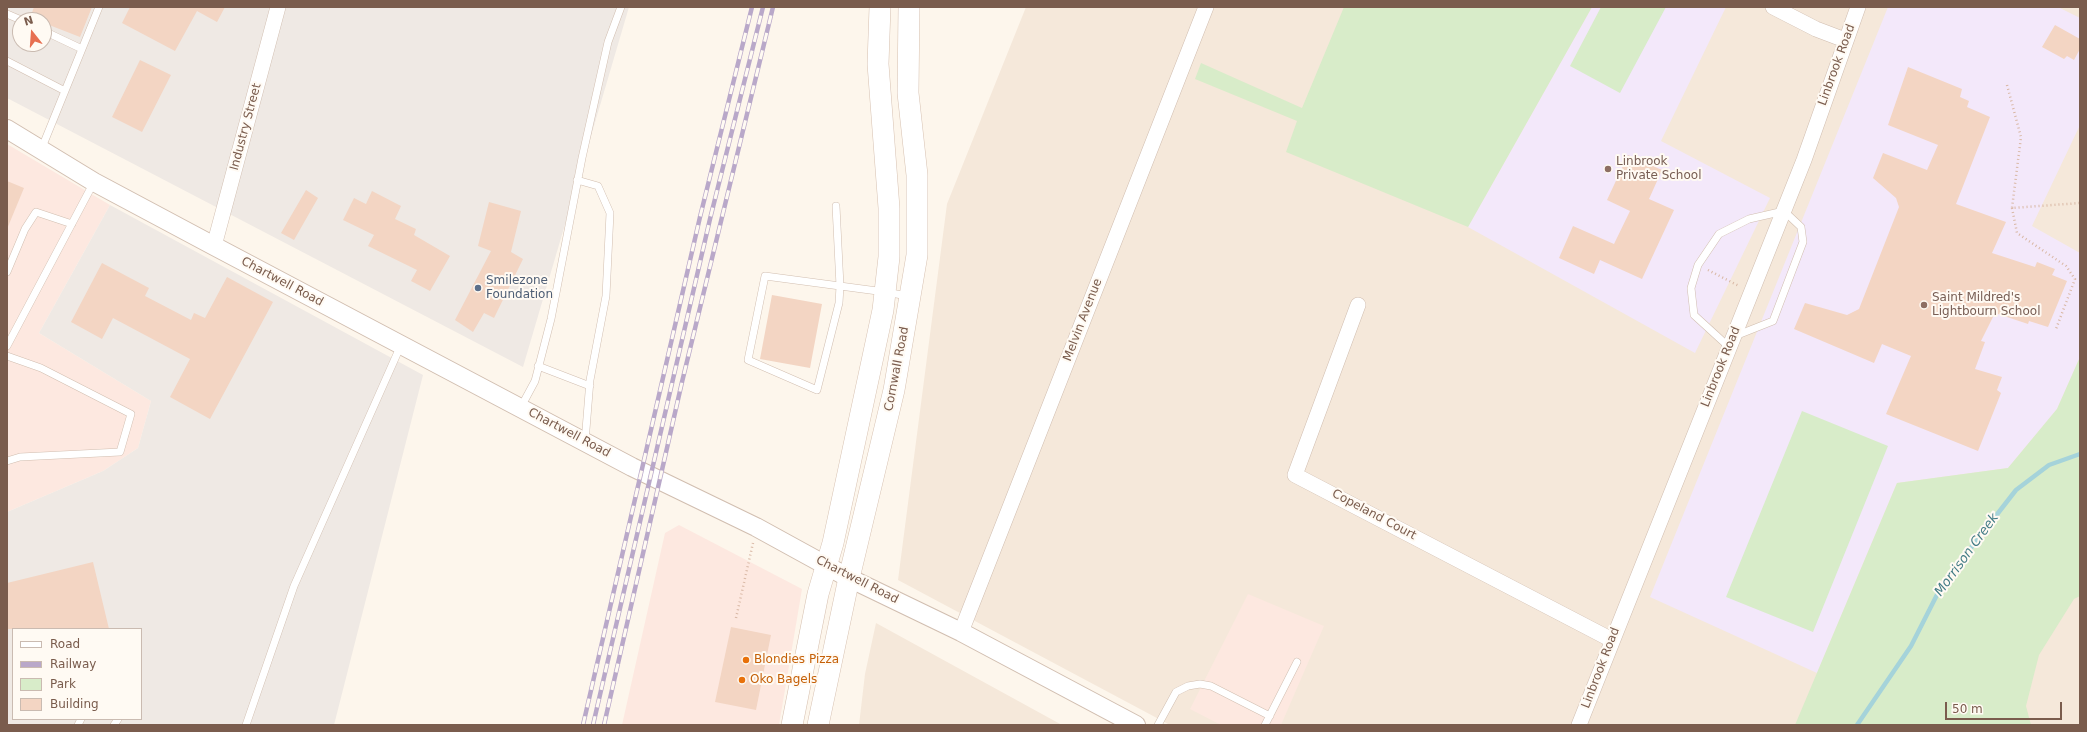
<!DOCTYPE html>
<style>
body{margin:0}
#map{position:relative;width:2087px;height:732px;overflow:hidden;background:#fdf6ec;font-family:"DejaVu Sans",sans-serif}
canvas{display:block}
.frame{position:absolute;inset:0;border:8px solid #7a5c4d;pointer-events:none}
.legend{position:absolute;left:12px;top:628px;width:130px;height:92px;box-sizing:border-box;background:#fffaf3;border:1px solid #cabbb1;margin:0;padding:5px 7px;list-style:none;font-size:12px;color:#7a5c4d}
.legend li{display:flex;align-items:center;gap:8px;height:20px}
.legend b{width:20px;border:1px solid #cabbb1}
.north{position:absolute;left:12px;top:12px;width:40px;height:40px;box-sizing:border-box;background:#fffaf3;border:1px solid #cabbb1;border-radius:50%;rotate:343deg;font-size:11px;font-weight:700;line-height:16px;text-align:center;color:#7a5c4d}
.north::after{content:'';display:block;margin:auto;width:14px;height:18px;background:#e76f51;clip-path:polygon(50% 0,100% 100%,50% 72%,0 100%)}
.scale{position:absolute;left:1945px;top:702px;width:117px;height:18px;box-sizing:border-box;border:2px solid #7a5c4d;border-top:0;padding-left:5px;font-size:12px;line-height:14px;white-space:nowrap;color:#7a5c4d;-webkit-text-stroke:3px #fffaf3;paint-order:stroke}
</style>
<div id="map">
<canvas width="2087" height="732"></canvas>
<div class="frame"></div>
<ul class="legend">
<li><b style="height:5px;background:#fff"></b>Road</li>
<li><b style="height:5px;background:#b9a8c9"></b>Railway</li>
<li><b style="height:11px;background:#d8ecc9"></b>Park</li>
<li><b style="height:11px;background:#f3d5c3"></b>Building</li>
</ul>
<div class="north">N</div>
<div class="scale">50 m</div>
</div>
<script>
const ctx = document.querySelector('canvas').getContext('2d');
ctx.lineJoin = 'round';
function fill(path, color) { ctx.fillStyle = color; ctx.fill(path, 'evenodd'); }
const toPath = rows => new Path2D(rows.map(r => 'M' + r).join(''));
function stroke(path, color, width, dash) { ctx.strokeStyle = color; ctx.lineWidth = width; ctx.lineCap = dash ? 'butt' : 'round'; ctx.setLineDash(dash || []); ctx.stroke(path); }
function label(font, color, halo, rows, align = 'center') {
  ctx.font = font + ' "DejaVu Sans",sans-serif'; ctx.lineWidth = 4; ctx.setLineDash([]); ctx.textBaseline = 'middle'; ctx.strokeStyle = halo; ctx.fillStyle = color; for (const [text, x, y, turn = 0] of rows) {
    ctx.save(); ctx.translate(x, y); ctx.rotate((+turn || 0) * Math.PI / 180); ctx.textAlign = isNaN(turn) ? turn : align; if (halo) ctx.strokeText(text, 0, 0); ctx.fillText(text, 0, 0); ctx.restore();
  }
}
fill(toPath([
 [1026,7,2080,7,2080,725,1170,725,898,580,947,204],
 [876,623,1062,725,859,725,865,674]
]), '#f5e8da');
fill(toPath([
 [7,144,110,205,39,333,151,401,138,448,103,471,7,512],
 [679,525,802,589,779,725,622,725,665,533],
 [1248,594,1324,626,1281,725,1221,725,1190,709]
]), '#fde8e0');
fill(toPath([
 [7,7,629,7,523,367,7,98],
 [20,20,44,20,44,44,20,44],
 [110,205,423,375,334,725,7,725,7,512,103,471,138,448,151,401,39,333],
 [13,629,141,629,141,719,13,719]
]), '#efe9e4');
fill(toPath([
 [1592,7,1726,7,1661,141,1770,198,1695,353,1468,227],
 [1888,7,2058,7,2080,18,2080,125,2032,226,2080,253,2080,357,2057,409,2008,468,1897,483,1817,673,1650,597]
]), '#f3e8fa');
fill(toPath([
 [1344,7,1592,7,1468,227,1286,152,1297,121,1195,79,1201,63,1302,108],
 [1601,7,1666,7,1620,93,1570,66],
 [2080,357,2080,596,2074,599,2039,655,2026,706,2031,725,1795,725,1897,483,2008,468,2057,409],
 [1802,411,1888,446,1813,632,1726,597]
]), '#d8ecc9');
stroke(toPath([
 [1857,725,1911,646,1942,585,2016,490,2049,465,2080,454]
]), '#a5d3da', 4.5);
fill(toPath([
 [34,7,92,7,80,37,44,23,44,20,30,18],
 [130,7,225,7,217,22,197,11,175,51,122,23],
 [2055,25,2080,39,2080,49,2074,60,2067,56,2064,59,2042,47],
 [140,60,171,75,142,132,112,117],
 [1908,67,1962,89,1960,97,1969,101,1967,107,1990,117,1956,204,2006,222,1992,253,2035,267,2037,262,2055,269,2052,275,2067,281,2048,327,2029,321,2028,324,1995,313,1981,341,1985,342,1975,369,2002,377,1997,390,2001,393,1978,451,1886,414,1911,356,1882,344,1874,363,1794,329,1805,303,1847,315,1859,309,1899,207,1896,198,1873,178,1883,153,1927,170,1938,145,1888,125],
 [1628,155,1662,170,1649,199,1674,210,1642,279,1600,260,1594,274,1559,258,1573,226,1614,244,1630,211,1607,200],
 [7,181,24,188,7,229],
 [306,190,318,198,294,240,281,233],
 [372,191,401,206,395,219,416,229,414,235,450,256,430,291,411,281,417,270,368,246,374,235,343,220,354,198,366,204],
 [489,202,521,211,511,252,523,259,494,318,484,313,473,332,455,320,491,251,478,246],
 [102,263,149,288,145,296,191,320,194,313,205,318,227,277,273,302,210,419,170,397,190,359,113,318,102,339,71,322],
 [772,295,822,304,810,368,760,359],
 [93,562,109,629,7,629,7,583],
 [731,627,771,635,756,710,715,702]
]), '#f3d5c3');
const service = toPath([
 [7,14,21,20],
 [82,49,99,7],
 [7,61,65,91],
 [41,150,82,49,44,31],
 [577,180,598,186,610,213,606,296,590,380,585,442],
 [836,206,840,286,839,303,817,390,748,360,765,276,885,292,908,296],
 [7,272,25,229,36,212,72,224],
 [7,346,94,182],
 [1729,347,1694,315,1691,288,1698,265,1719,234,1749,219,1784,211,1801,227,1803,242,1773,321,1735,336],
 [7,356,41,368,131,414,120,452,20,457,7,461],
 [538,366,590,386],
 [521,407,535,381,551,319,582,158,608,42,621,7],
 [78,725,81,719],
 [114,725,118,719],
 [246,725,294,586,401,345],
 [1158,725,1176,692,1188,686,1200,684,1211,686,1270,716],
 [1265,725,1297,662]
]);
const minor = toPath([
 [1773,7,1816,29,1845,40],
 [214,246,278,7],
 [1358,305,1295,475,1612,640],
 [961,632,1206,7],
 [1579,725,1804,160,1858,7]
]);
const tertiary = toPath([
 [7,129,94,182,214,246,632,467,756,527,849,578,961,632,1136,725]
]);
const secondary = toPath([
 [792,725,818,594,833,543,883,310,889,257,889,208,878,64,880,7],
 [818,725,849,578,894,390,917,255,917,175,908,93,909,7]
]);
stroke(service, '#d1beb0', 8);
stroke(minor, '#d1beb0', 16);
stroke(tertiary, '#d1beb0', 20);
stroke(secondary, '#d6c0b0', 22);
stroke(toPath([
 [2007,85,2021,137,2012,208,2080,203],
 [2012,208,2017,233,2066,266,2075,279,2056,329],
 [1708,270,1739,286],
 [736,618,753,543]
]), '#d9b8a5', 2.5, [1, 3]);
stroke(service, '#fff', 7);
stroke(minor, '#fff', 15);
stroke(tertiary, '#fff', 18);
stroke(secondary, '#fff', 21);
const rail = toPath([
 [583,725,700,217,752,7],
 [593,725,710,219,763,7],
 [604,725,682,382,773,7]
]);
stroke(rail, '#b9a8c9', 4.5);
stroke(rail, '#fffaf3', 3, [9]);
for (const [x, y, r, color] of [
 [1608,169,4,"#8d6e63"],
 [478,288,4,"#5c6f8a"],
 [1924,305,4,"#8d6e63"],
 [746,660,4,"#e8710a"],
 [742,680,4,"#e8710a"]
]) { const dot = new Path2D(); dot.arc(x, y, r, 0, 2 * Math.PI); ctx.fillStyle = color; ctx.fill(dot); stroke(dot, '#fffaf3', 1.5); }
label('12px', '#7a5c4d', '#fffaf3', [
 ["Linbrook Road",1837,65,-70],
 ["Industry Street",246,127,-75],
 ["Chartwell Road",282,282,28],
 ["Melvin Avenue",1083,320,-69],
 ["Linbrook Road",1721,367,-68],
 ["Cornwall Road",897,369,-79],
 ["Chartwell Road",569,433,28],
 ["Copeland Court",1374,515,28],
 ["Chartwell Road",857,580,27],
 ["Linbrook Road",1601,668,-69]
]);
label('12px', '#785e54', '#fffaf3', [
 ["Linbrook",1616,162],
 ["Private School",1616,176],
 ["Saint Mildred's",1932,298],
 ["Lightbourn School",1932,312]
], 'left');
label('12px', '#4e5e75', '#fffaf3', [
 ["Smilezone",486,281],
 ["Foundation",486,295]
], 'left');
label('12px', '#c56008', '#fffaf3', [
 ["Blondies Pizza",754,660],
 ["Oko Bagels",750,680]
], 'left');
label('italic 13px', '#437c86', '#fffaf3', [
 ["Morrison Creek",1967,555,-54]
]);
</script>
